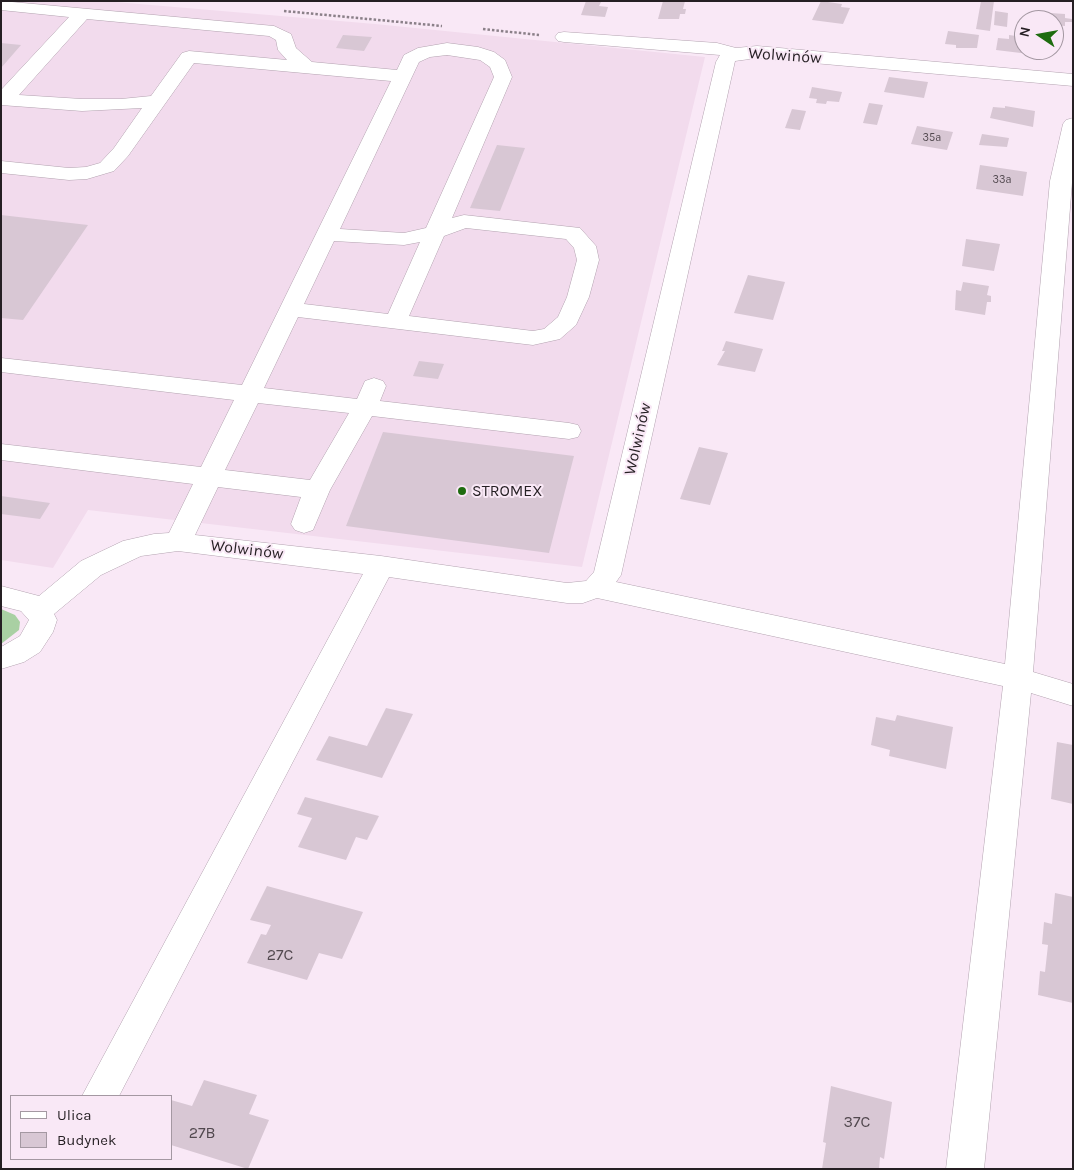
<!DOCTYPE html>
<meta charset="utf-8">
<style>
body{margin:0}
#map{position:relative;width:1074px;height:1170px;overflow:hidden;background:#f9e8f6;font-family:Karla,sans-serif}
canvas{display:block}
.frame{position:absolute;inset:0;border:2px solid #251f23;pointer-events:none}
.legend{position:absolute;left:10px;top:1095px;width:162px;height:65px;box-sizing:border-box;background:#f9e8f6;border:1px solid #a498a2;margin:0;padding:6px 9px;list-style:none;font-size:15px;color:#251f23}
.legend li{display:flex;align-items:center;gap:10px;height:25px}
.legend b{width:25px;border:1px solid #a498a2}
.north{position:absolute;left:1014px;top:10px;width:50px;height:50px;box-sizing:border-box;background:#f9e8f6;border:1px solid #a498a2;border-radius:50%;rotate:282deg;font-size:14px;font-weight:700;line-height:20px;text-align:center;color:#251f23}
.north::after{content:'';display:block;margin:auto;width:18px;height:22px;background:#1e6c0f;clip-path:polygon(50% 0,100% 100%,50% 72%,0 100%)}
</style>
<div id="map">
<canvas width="1074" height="1170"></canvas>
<div class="frame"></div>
<ul class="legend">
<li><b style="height:6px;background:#fff"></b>Ulica</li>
<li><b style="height:14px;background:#d8c7d4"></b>Budynek</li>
</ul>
<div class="north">N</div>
</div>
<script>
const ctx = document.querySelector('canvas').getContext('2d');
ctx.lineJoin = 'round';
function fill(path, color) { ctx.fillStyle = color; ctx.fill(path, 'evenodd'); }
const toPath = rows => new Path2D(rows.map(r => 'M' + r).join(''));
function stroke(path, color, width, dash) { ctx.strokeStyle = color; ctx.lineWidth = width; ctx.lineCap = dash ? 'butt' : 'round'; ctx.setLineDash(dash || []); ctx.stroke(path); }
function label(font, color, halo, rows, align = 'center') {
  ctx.font = font + ' Karla,sans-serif'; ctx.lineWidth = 4; ctx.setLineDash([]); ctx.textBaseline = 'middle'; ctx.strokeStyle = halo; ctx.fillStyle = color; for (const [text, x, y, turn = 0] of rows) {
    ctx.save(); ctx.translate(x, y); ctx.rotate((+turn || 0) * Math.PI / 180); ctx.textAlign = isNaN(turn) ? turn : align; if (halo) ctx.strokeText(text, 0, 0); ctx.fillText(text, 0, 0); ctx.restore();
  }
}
fill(toPath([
 [1,1,104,1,375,24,705,57,582,567,88,510,53,568,1,560]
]), '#f2dbed');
fill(toPath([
 [1,609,15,615,20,622,19,630,1,644]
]), '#a9d0a3');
fill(toPath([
 [586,1,601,2,599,6,608,7,605,17,581,15],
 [663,1,685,1,683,9,686,9,685,14,680,14,679,19,658,19],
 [821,1,842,4,841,7,850,8,843,24,812,20],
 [981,1,994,1,990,31,976,29],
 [995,11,1008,13,1007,27,994,25],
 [1050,13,1065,14,1065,18,1072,19,1072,22,1065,22,1065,26,1054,25,1054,20,1050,20],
 [948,31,979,35,977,48,956,48,956,45,945,44],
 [343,35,372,37,364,51,336,48],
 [1009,35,1024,37,1024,50,1030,50,1029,54,996,50,998,38,1009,39],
 [1,43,21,45,1,68],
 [889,77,928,82,924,98,884,92],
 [812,87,842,92,839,102,827,101,826,104,816,103,817,99,809,98],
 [869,103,883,105,877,125,863,123],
 [1005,106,1035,111,1033,127,990,118,993,107,1005,108],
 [792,109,806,111,800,130,785,128],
 [917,126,953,132,947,150,911,144],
 [982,134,1009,138,1007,147,979,145],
 [497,145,525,148,500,211,470,208],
 [980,165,1027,172,1023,196,976,189],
 [1,215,88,225,23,320,1,318],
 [966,239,1000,244,994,271,962,266],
 [748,275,785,282,773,320,734,313],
 [963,282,989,286,987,295,991,296,991,302,987,302,985,315,955,310,956,290,961,291],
 [726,341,763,349,755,372,717,365,725,351,722,351],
 [419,361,444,364,438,379,413,376],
 [383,432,574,456,549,553,346,526],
 [699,447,728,453,710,505,680,499],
 [1,496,50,503,40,519,1,514],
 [386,708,413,714,382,778,316,760,329,736,367,746],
 [897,715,953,727,946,769,889,756,890,750,871,745,876,717,895,721],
 [1057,742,1073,745,1073,804,1051,799],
 [305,797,379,816,367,840,356,837,346,860,298,847,312,818,297,814],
 [267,886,363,912,342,959,319,953,307,980,247,963,261,934,266,935,271,925,250,920],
 [1055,893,1073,897,1073,1003,1038,995,1040,971,1045,972,1048,945,1042,944,1044,922,1052,924],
 [204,1080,257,1095,249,1114,269,1120,248,1169,171,1145,171,1100,192,1106],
 [831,1086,892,1102,884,1159,880,1157,879,1169,822,1169,826,1143,823,1142]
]), '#d8c7d4');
const minor = toPath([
 [1,1,274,26,291,34,296,48,312,62,397,70,404,55,418,48,447,43,478,47,494,52,505,60,512,77,452,218,464,215,580,228,596,246,599,260,589,297,576,325,560,339,533,345,298,317,264,388,357,399,365,381,374,378,383,381,386,386,380,401,569,423,578,425,581,431,578,437,569,439,372,416,330,490,313,530,304,533,295,530,291,524,301,497,218,487,195,535,381,556,567,583,586,581,594,572,716,62,720,55,564,42,558,41,555,37,558,33,564,32,717,43,736,48,757,46,1073,74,1073,86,757,58,735,61,621,575,616,582,1005,664,1050,181,1063,124,1066,120,1073,118,1073,170,1033,672,1073,684,1073,706,1031,693,984,1169,946,1169,1003,686,597,598,583,603,567,603,389,577,119,1096,82,1096,363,574,178,551,141,556,101,575,54,614,57,620,53,632,40,652,24,662,1,669,1,647,20,636,29,620,21,611,1,606,1,586,39,596,81,561,123,541,154,534,169,533,193,484,1,460,1,444,201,467,234,400,1,372,1,358,242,385,391,81,194,63,128,156,114,171,87,179,69,180,1,173,1,161,69,168,86,167,100,163,114,148,142,108,82,111,1,105,1,90,69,17,1,10,1,1],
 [87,19,269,36,276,40,278,50,287,60,189,51,182,53,151,96,121,99,82,99,19,95,87,19],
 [447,55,480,60,490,67,494,77,426,228,404,233,340,229,419,62,430,57,447,55],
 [466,228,566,239,574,248,577,260,567,297,558,317,544,329,533,331,409,316,444,236,466,228],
 [334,241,404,245,420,242,388,314,304,304,334,241],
 [258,403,349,413,310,480,225,470,258,403]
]);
stroke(minor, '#b3a3b0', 1);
stroke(toPath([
 [284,11,442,26],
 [483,29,539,35]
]), '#8b8089', 2.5, [2.5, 2]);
fill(minor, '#fff');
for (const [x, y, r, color] of [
 [462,491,5,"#1e6c0f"]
]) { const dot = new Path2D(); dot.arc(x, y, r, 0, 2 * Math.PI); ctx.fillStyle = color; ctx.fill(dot); stroke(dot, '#f9e8f6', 2); }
label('11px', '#52494f', null, [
 ["35a",932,138],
 ["33a",1002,180]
]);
label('16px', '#251f23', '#f9e8f6', [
 ["Wolwinów",785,56,4],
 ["Wolwinów",638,439,-77],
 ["Wolwinów",247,550,7]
]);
label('16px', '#251f23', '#f9e8f6', [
 ["STROMEX",472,491]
], 'left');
label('16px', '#52494f', null, [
 ["27C",280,955],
 ["37C",857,1122],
 ["27B",202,1133]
]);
</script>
